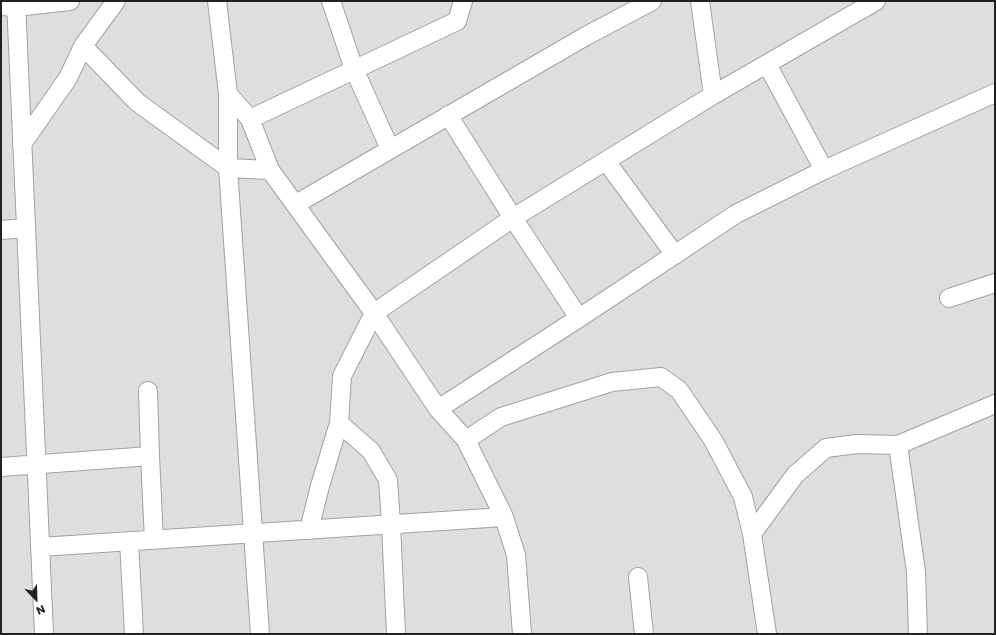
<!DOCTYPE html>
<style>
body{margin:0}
#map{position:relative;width:996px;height:635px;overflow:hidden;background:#f0efe8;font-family:Poppins,sans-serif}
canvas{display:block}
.frame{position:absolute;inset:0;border:2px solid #212121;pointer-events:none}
.north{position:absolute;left:16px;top:579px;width:40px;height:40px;-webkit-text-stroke:3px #fff;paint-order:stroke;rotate:157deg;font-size:11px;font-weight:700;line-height:16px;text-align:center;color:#212121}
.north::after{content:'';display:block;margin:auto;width:14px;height:18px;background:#212121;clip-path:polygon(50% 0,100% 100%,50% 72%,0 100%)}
</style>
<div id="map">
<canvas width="996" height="635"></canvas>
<div class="frame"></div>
<div class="north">N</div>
</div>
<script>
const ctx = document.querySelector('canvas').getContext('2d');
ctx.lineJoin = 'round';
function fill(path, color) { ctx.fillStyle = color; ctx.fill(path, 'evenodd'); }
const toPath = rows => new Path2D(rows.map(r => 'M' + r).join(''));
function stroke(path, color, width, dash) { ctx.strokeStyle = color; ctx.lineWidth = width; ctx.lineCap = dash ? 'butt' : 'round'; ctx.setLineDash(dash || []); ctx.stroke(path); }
fill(toPath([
 [1,1,995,1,995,634,1,634]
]), '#dfdede');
const minor = toPath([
 [16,1,44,634],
 [217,1,228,94,228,168,260,634],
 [331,1,354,69,390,149],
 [700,1,713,95],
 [1,6,16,7,70,1],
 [83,46,137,102,228,168,270,170],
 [767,64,824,170],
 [228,94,250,119,270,170,374,313,438,409,466,440,504,517,516,555,522,634],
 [250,119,457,21,463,1],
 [22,144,68,78,83,46,116,1],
 [606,161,675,255],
 [296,204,586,36,652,1],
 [1,230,26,228],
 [949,298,995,283],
 [579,318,513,218,713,95,876,1],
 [148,391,150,456,154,540],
 [438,409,579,318,736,214,824,170,995,93],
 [339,423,371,451,388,480,391,524,396,634],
 [466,440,501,417,612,382,661,377,679,390,713,440,743,497,752,534,767,634],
 [898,445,916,572,918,634],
 [1,467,150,456],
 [309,530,320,486,339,423,342,376,374,313,513,218,448,115],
 [752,534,795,475,826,448,857,444,898,445,995,404],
 [129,541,134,634],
 [40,547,504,517],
 [638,577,644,634]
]);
stroke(minor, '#a2a2a2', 20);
stroke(minor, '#fff', 18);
</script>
